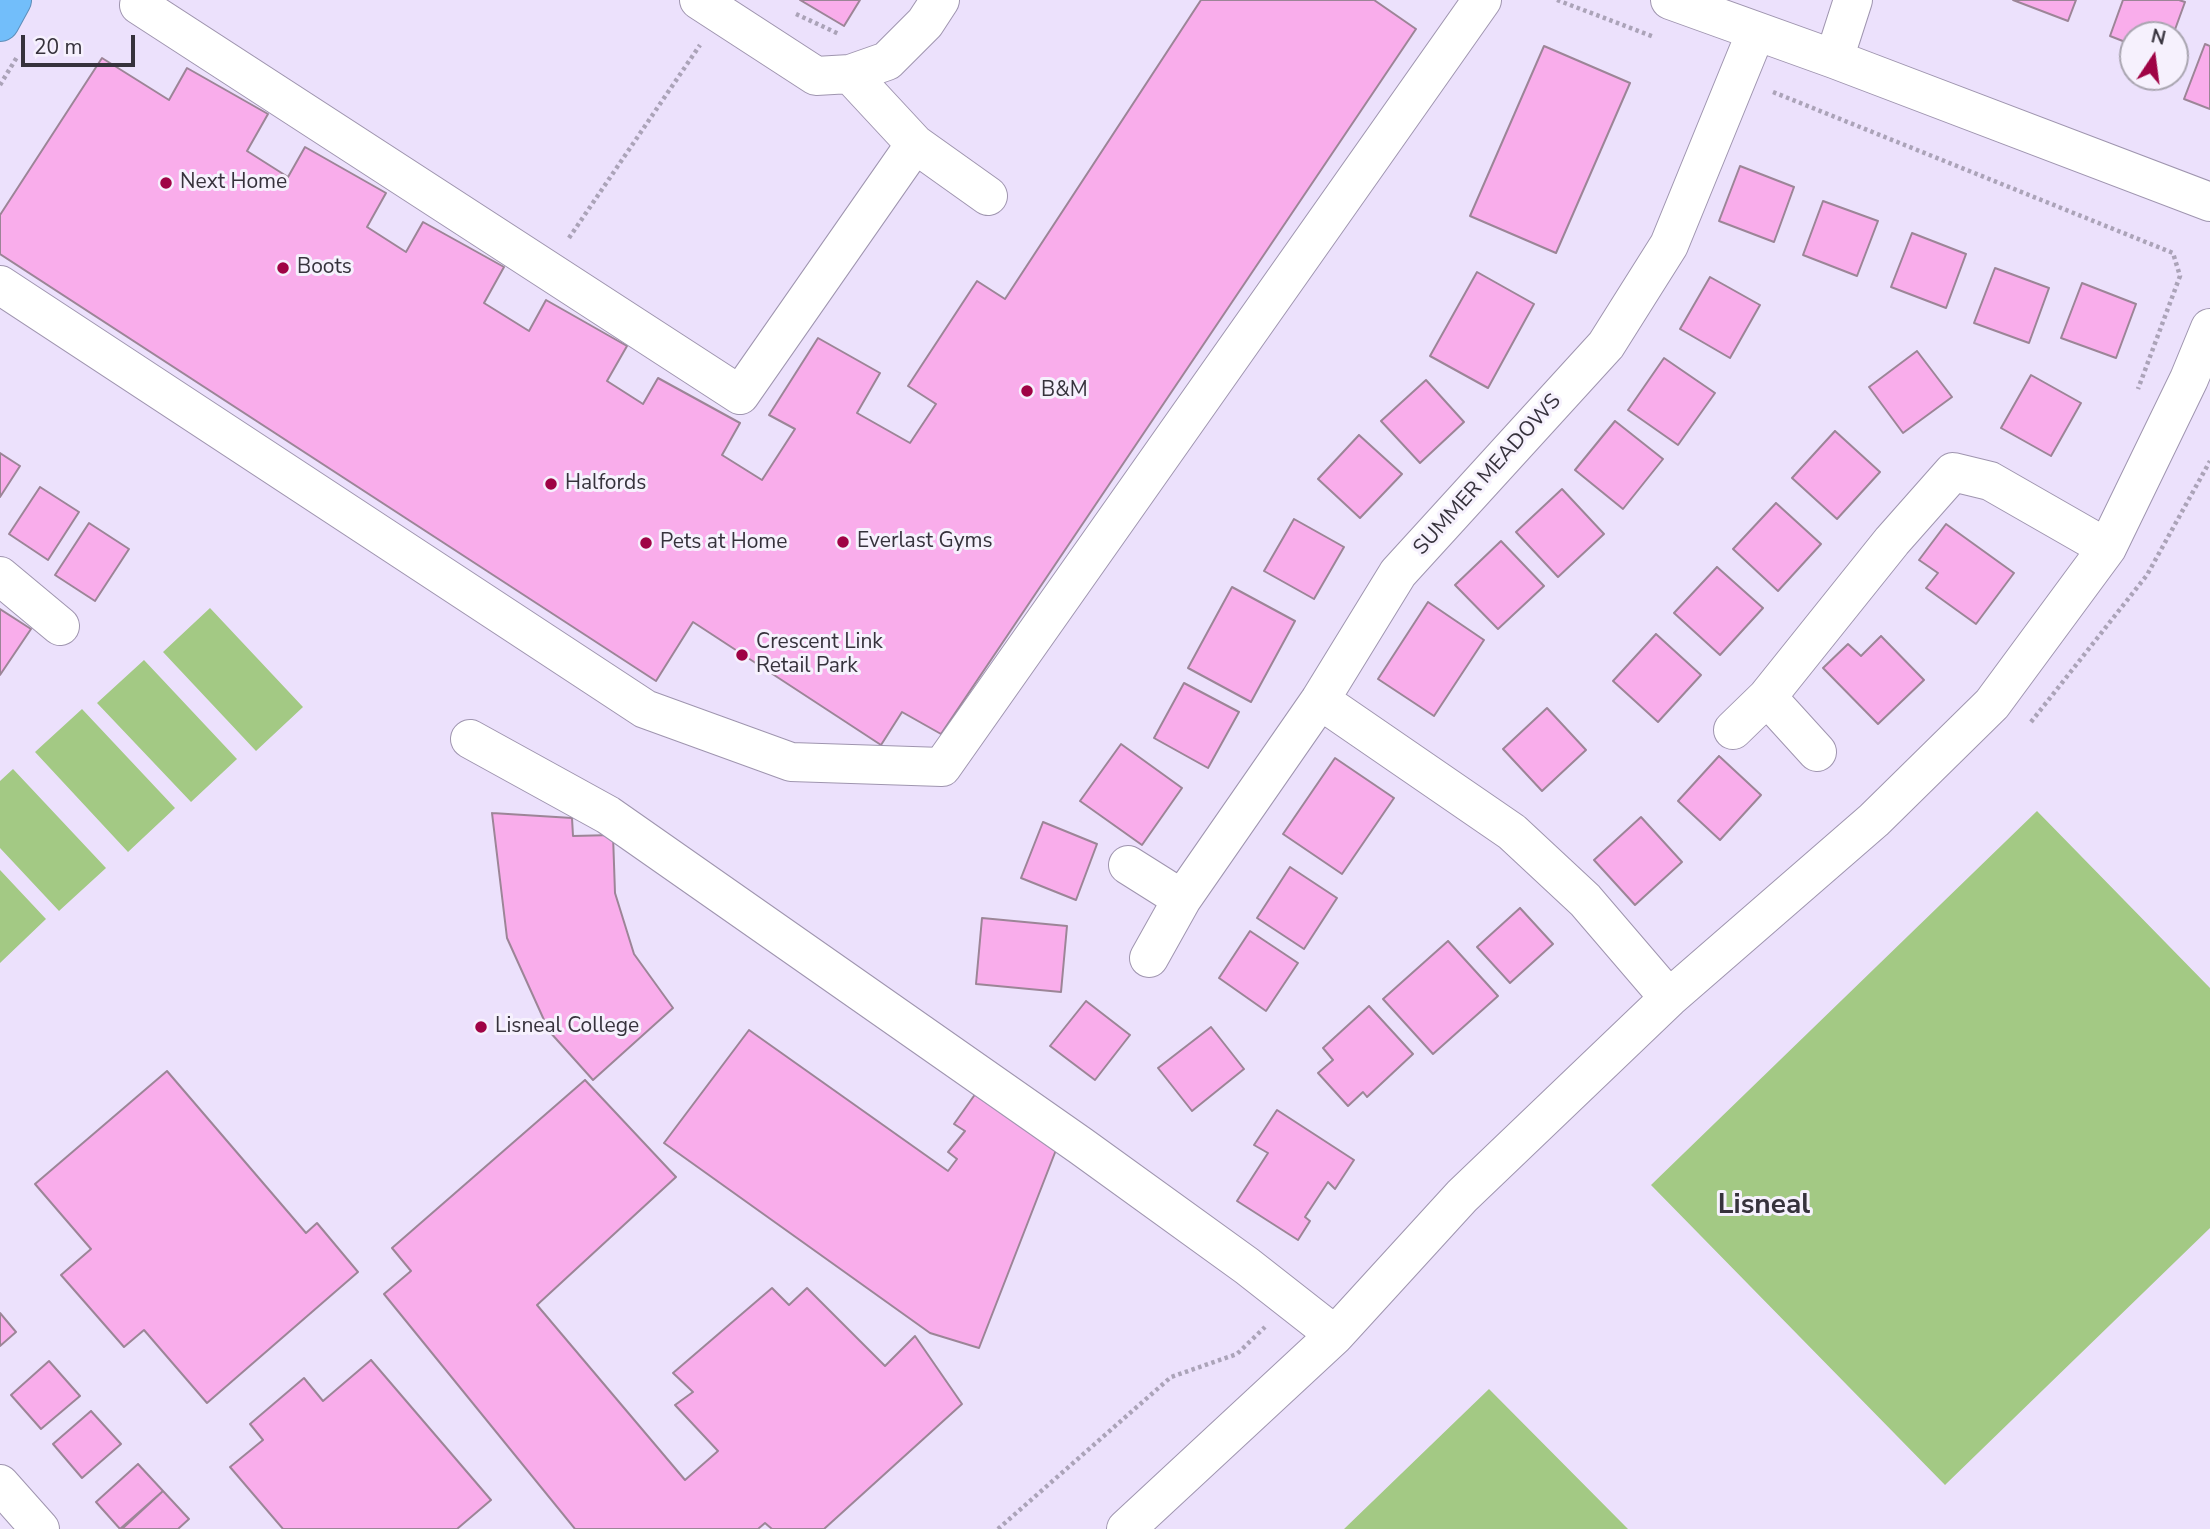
<!DOCTYPE html>
<style>
body{margin:0}
#map{position:relative;width:2210px;height:1529px;overflow:hidden;background:#ece1fc;font-family:"Nunito Sans",sans-serif}
canvas{display:block}
.north{position:absolute;left:2119px;top:21px;width:70px;height:70px;box-sizing:border-box;background:#f6f1fd;border:2px solid #a9a5b0;border-radius:50%;rotate:13deg;font-size:19px;font-weight:700;line-height:28px;text-align:center;color:#36323c}
.north::after{content:'';display:block;margin:auto;width:24px;height:32px;background:#9f0345;clip-path:polygon(50% 0,100% 100%,50% 72%,0 100%)}
.scale{position:absolute;left:21px;top:35px;width:114px;height:32px;box-sizing:border-box;border:4px solid #36323c;border-top:0;padding-left:9px;font-size:21px;line-height:24px;white-space:nowrap;color:#36323c;-webkit-text-stroke:5px #f6f1fd;paint-order:stroke}
</style>
<div id="map">
<canvas width="2210" height="1529"></canvas>
<div class="north">N</div>
<div class="scale">20 m</div>
</div>
<script>
const ctx = document.querySelector('canvas').getContext('2d');
ctx.lineJoin = 'round';
function fill(path, color) { ctx.fillStyle = color; ctx.fill(path, 'evenodd'); }
const toPath = rows => new Path2D(rows.map(r => 'M' + r).join(''));
function stroke(path, color, width, dash) { ctx.strokeStyle = color; ctx.lineWidth = width; ctx.lineCap = dash ? 'butt' : 'round'; ctx.setLineDash(dash || []); ctx.stroke(path); }
function label(font, color, halo, rows, align = 'center') {
  ctx.font = font + ' "Nunito Sans",sans-serif'; ctx.lineWidth = 6; ctx.setLineDash([]); ctx.textBaseline = 'middle'; ctx.strokeStyle = halo; ctx.fillStyle = color; for (const [text, x, y, turn = 0] of rows) {
    ctx.save(); ctx.translate(x, y); ctx.rotate((+turn || 0) * Math.PI / 180); ctx.textAlign = isNaN(turn) ? turn : align; if (halo) ctx.strokeText(text, 0, 0); ctx.fillText(text, 0, 0); ctx.restore();
  }
}
fill(toPath([
 [210,608,303,707,256,751,163,652],
 [144,660,237,759,191,802,97,703],
 [82,709,175,808,128,852,35,752],
 [13,769,106,868,59,911,0,848,0,781],
 [2037,811,2210,988,2210,1228,1945,1485,1651,1185],
 [0,870,46,919,0,963],
 [1489,1389,1628,1529,1344,1529]
]), '#a3c984');
const building = toPath([
 [800,0,860,0,844,26,800,0],
 [1201,0,1374,0,1416,29,941,734,902,712,881,745,693,622,656,681,0,254,0,215,102,58,169,100,187,68,268,114,247,151,288,177,305,147,386,193,367,227,406,252,423,222,504,267,484,303,529,331,546,300,627,346,607,381,643,404,658,378,740,423,722,455,762,480,795,429,769,415,818,338,880,373,857,413,910,443,936,404,908,386,977,281,1005,299,1201,0],
 [2013,0,2076,0,2068,21,2013,0],
 [2123,0,2179,0,2185,2,2173,35,2133,35,2133,45,2110,36,2123,0],
 [2205,44,2210,46,2210,109,2184,99,2205,44],
 [1544,46,1630,83,1556,253,1470,216,1544,46],
 [1740,166,1794,187,1774,242,1719,221,1740,166],
 [1823,201,1878,221,1857,276,1803,255,1823,201],
 [1912,233,1966,254,1946,308,1891,287,1912,233],
 [1995,268,2049,288,2029,343,1974,323,1995,268],
 [1477,272,1534,304,1488,388,1430,356,1477,272],
 [1710,277,1760,305,1730,358,1680,329,1710,277],
 [2082,283,2136,304,2116,358,2061,338,2082,283],
 [1917,351,1952,397,1903,433,1869,387,1917,351],
 [1664,358,1715,393,1678,445,1628,410,1664,358],
 [2031,375,2081,403,2051,456,2001,428,2031,375],
 [1426,380,1464,422,1420,463,1381,421,1426,380],
 [1615,421,1663,459,1623,509,1575,470,1615,421],
 [1835,431,1880,472,1837,519,1792,478,1835,431],
 [1359,435,1402,474,1360,518,1318,479,1359,435],
 [0,453,20,466,0,497,0,453],
 [40,487,79,512,48,560,9,534,40,487],
 [1562,489,1604,534,1558,577,1516,532,1562,489],
 [1776,503,1821,544,1778,591,1733,549,1776,503],
 [1294,519,1344,547,1314,599,1264,571,1294,519],
 [89,523,129,549,95,601,55,575,89,523],
 [1946,524,2014,573,1976,624,1926,588,1938,573,1919,560,1946,524],
 [1501,541,1544,586,1498,629,1455,585,1501,541],
 [1717,567,1763,608,1720,655,1674,613,1717,567],
 [1232,587,1295,621,1251,702,1188,668,1232,587],
 [1428,602,1484,640,1434,716,1378,679,1428,602],
 [0,609,31,629,0,675,0,609],
 [1656,634,1701,675,1658,722,1613,681,1656,634],
 [1881,636,1924,680,1878,724,1823,668,1848,644,1861,656,1881,636],
 [1184,683,1239,712,1208,768,1154,738,1184,683],
 [1547,708,1586,750,1542,791,1503,749,1547,708],
 [1121,744,1182,788,1142,845,1080,801,1121,744],
 [1719,756,1761,795,1720,840,1678,801,1719,756],
 [1335,758,1394,798,1342,874,1283,834,1335,758],
 [492,813,572,818,573,836,613,835,615,893,634,954,673,1008,593,1080,549,1031,507,938,492,813],
 [1641,817,1682,862,1635,905,1594,860,1641,817],
 [1043,822,1097,844,1076,900,1021,878,1043,822],
 [1290,867,1337,898,1304,949,1257,918,1290,867],
 [1520,908,1553,944,1510,983,1477,947,1520,908],
 [982,918,1067,926,1061,992,976,984,982,918],
 [1250,931,1298,963,1266,1011,1219,978,1250,931],
 [1448,941,1498,996,1433,1054,1383,999,1448,941],
 [1086,1001,1130,1035,1095,1080,1050,1046,1086,1001],
 [1369,1006,1413,1054,1367,1097,1363,1092,1348,1106,1318,1073,1333,1060,1323,1048,1369,1006],
 [1211,1027,1244,1069,1192,1111,1158,1068,1211,1027],
 [749,1030,948,1171,957,1159,948,1152,965,1131,954,1124,976,1093,1056,1150,979,1348,930,1333,664,1143,749,1030],
 [167,1071,306,1233,317,1223,358,1272,207,1403,144,1330,124,1347,61,1275,91,1249,35,1184,167,1071],
 [585,1080,676,1177,537,1305,685,1480,718,1451,675,1405,693,1392,673,1373,772,1288,789,1305,807,1288,885,1366,915,1336,962,1404,824,1529,772,1529,765,1523,758,1529,575,1529,384,1294,411,1271,392,1248,585,1080],
 [1277,1110,1354,1160,1335,1189,1328,1182,1305,1217,1310,1221,1298,1240,1237,1201,1268,1153,1254,1145,1277,1110],
 [0,1313,16,1332,0,1346,0,1313],
 [371,1360,491,1500,457,1529,283,1529,230,1467,263,1440,250,1424,304,1378,323,1401,371,1360],
 [49,1361,80,1396,41,1429,11,1395,49,1361],
 [91,1411,121,1444,82,1478,53,1444,91,1411],
 [138,1464,163,1491,120,1529,96,1502,138,1464],
 [163,1491,189,1519,178,1529,122,1529,163,1491]
]);
fill(building, '#f9adeb');
stroke(building, '#9c8597', 2);
const minor = toPath([
 [141,0,139,5,740,395,915,144],
 [699,0,816,76,850,74,887,61,925,23,940,0],
 [1670,0,1834,59,2210,202],
 [1834,59,1853,0],
 [850,74,915,144,988,196],
 [0,285,645,709,791,762,942,767,1482,0],
 [0,576,60,626],
 [1767,697,1817,752],
 [1320,700,1512,832,1585,900,1669,998],
 [1733,730,1767,697,1892,541,1953,472,1990,481,2107,548],
 [470,739,608,815,1081,1146,1247,1266,1335,1335],
 [1128,865,1182,899],
 [1149,958,1182,899,1320,700,1398,573,1606,345,1669,245,1756,32],
 [0,1484,40,1529],
 [1126,1529,1335,1335,1462,1196,1669,998,1874,820,1992,704,2107,548,2189,379,2210,328]
]);
const highway = toPath([
 [0,22,12,0]
]);
stroke(minor, '#9f95af', 40);
stroke(highway, '#5d8db8', 40);
stroke(toPath([
 [1557,0,1654,37],
 [796,14,839,34],
 [0,85,17,57],
 [1773,92,2173,253,2180,276,2138,389],
 [569,238,700,45],
 [2031,722,2147,575,2210,461],
 [998,1529,1171,1377,1237,1354,1265,1327]
]), '#aba3b8', 4.5, [3.5, 3.5]);
stroke(minor, '#fff', 38);
stroke(highway, '#72befa', 38);
for (const [x, y, r, color] of [
 [166,183,7,"#9f0345"],
 [283,268,7,"#9f0345"],
 [1027,391,7,"#9f0345"],
 [551,484,7,"#9f0345"],
 [843,542,7,"#9f0345"],
 [646,543,7,"#9f0345"],
 [742,655,7,"#9f0345"],
 [481,1027,7,"#9f0345"]
]) { const dot = new Path2D(); dot.arc(x, y, r, 0, 2 * Math.PI); ctx.fillStyle = color; ctx.fill(dot); stroke(dot, '#f6f1fd', 2.5); }
label('21px', '#36323c', '#f6f1fd', [
 ["Next Home",180,183],
 ["Boots",297,268],
 ["B&M",1041,391],
 ["Halfords",565,484],
 ["Everlast Gyms",857,542],
 ["Pets at Home",660,543],
 ["Crescent Link",756,643],
 ["Retail Park",756,667],
 ["Lisneal College",495,1027]
], 'left');
label('21px', '#36323c', '#f6f1fd', [
 ["SUMMER MEADOWS",1488,475,-48]
]);
label('bold 28px', '#36323c', '#f6f1fd', [
 ["Lisneal",1764,1206]
]);
</script>
